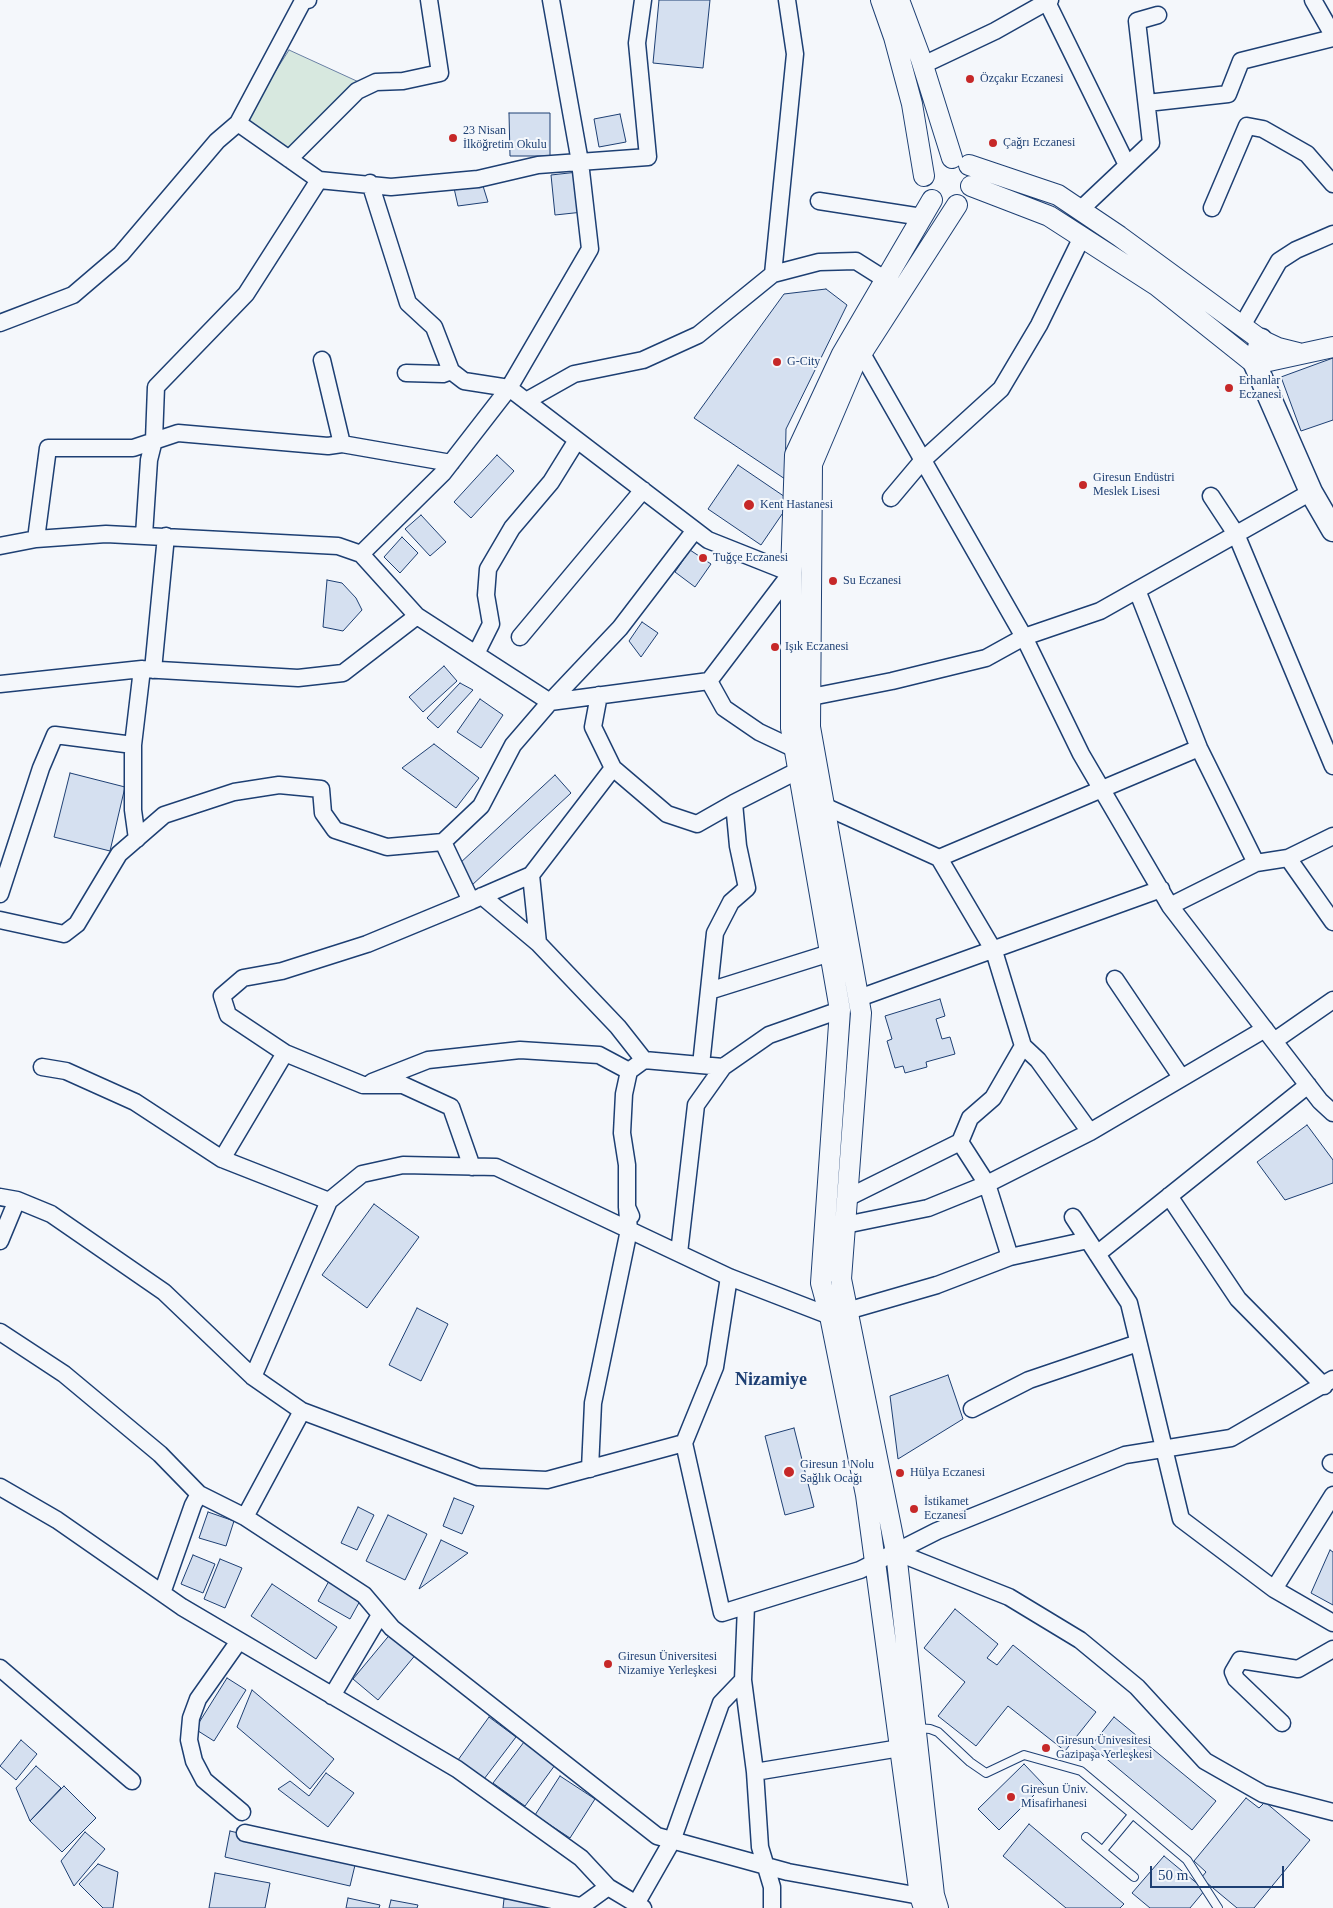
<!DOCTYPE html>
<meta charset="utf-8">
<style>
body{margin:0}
#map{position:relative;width:1333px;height:1908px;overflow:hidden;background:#f4f7fb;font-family:Georgia,serif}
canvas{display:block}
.scale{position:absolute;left:1150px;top:1866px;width:134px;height:22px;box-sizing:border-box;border:2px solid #1d3f73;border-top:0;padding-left:6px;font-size:15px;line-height:18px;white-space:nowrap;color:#1d3f73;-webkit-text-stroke:4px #f4f7fb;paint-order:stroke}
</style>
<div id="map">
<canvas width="1333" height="1908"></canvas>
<div class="scale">50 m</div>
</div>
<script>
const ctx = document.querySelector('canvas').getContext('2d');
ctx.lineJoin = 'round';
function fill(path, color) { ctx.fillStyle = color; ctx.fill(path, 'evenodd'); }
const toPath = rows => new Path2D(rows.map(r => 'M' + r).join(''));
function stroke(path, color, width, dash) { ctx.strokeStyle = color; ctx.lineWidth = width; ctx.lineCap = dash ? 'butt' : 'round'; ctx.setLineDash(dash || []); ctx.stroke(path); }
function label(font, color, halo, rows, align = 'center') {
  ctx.font = font + ' Georgia,serif'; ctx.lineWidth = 4; ctx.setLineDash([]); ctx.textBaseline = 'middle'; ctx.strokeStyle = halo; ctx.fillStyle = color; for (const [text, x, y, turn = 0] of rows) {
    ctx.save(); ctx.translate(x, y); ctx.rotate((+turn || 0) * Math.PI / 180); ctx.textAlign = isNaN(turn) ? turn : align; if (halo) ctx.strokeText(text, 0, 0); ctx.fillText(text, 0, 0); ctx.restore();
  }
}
const green = toPath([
 [289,50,361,83,300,160,245,119,289,50]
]);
fill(green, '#d7e8df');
stroke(green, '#687fa3', 1);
const building = toPath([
 [659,0,710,0,703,68,653,63,659,0],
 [509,113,550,113,550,156,510,156,509,113],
 [620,114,626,142,599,147,594,119,620,114],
 [578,172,583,212,555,215,551,175,578,172],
 [483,186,488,202,458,206,454,188,483,186],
 [826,289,847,305,786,429,785,479,694,418,784,294,826,289],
 [1333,358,1333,420,1301,431,1281,377,1333,358],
 [497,455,514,471,471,518,454,502,497,455],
 [738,465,791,501,761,545,708,509,738,465],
 [421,515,446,542,430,556,405,529,421,515],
 [402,537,418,553,400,573,384,557,402,537],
 [690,550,711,564,695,587,675,572,690,550],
 [327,580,342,583,356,598,362,610,343,631,323,627,327,580],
 [642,622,658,633,641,657,629,641,642,622],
 [444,666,457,681,423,712,409,697,444,666],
 [460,683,473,690,438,728,427,718,460,683],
 [480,699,503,715,481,748,457,732,480,699],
 [434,744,479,778,456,808,402,768,434,744],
 [70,773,125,787,110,851,54,837,70,773],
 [555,775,571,793,471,886,459,864,555,775],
 [940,999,945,1016,936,1019,942,1039,950,1037,955,1054,926,1062,927,1067,905,1073,903,1066,895,1068,887,1041,892,1039,885,1016,940,999],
 [1307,1125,1333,1160,1333,1183,1285,1200,1257,1162,1307,1125],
 [374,1204,419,1237,367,1308,322,1275,374,1204],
 [417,1308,448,1324,421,1381,389,1365,417,1308],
 [948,1375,963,1419,898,1459,890,1396,948,1375],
 [794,1428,814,1507,785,1515,765,1436,794,1428],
 [454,1498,474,1506,462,1534,443,1526,454,1498],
 [358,1507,374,1515,357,1550,341,1543,358,1507],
 [208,1512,234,1521,226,1546,199,1538,208,1512],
 [388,1515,427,1534,405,1580,366,1561,388,1515],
 [441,1540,468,1553,419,1589,441,1540],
 [1330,1550,1333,1552,1333,1605,1311,1593,1330,1550],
 [193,1555,215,1564,203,1593,181,1584,193,1555],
 [220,1559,242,1568,225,1608,204,1599,220,1559],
 [329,1581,361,1599,350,1619,318,1601,329,1581],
 [272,1584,337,1627,316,1659,251,1616,272,1584],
 [955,1609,998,1644,987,1658,997,1665,1013,1645,1096,1712,1065,1751,1008,1706,976,1746,938,1716,965,1682,924,1648,955,1609],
 [392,1632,417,1653,378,1700,353,1679,392,1632],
 [227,1678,246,1690,214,1741,195,1729,227,1678],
 [252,1690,334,1759,310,1789,237,1727,252,1690],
 [489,1717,516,1737,484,1779,458,1760,489,1717],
 [1114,1717,1216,1801,1192,1830,1091,1746,1114,1717],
 [21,1740,37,1754,16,1780,0,1766,21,1740],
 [524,1742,555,1765,525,1806,493,1783,524,1742],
 [1024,1764,1044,1785,999,1830,978,1809,1024,1764],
 [36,1766,61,1788,30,1821,16,1788,36,1766],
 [326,1773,354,1793,328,1827,278,1789,290,1781,309,1796,326,1773],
 [560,1776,595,1799,570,1838,535,1815,560,1776],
 [64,1786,96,1818,62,1852,30,1821,64,1786],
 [1246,1798,1259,1808,1265,1802,1310,1840,1254,1908,1237,1908,1201,1878,1206,1872,1194,1861,1246,1798],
 [1029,1824,1124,1904,1120,1908,1066,1908,1003,1856,1029,1824],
 [230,1831,356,1861,350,1886,225,1857,230,1831],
 [85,1832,105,1849,74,1886,61,1861,85,1832],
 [1164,1856,1205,1890,1190,1908,1150,1908,1132,1893,1164,1856],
 [98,1864,118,1872,113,1908,103,1908,79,1884,98,1864],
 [215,1873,270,1883,265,1908,209,1908,215,1873],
 [348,1898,380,1905,379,1908,346,1908,348,1898],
 [504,1899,550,1903,550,1908,503,1908,504,1899],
 [391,1900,418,1905,417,1908,389,1908,391,1900]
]);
fill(building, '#d5e0f0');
stroke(building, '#1d3f73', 1);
const service = toPath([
 [917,1728,930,1729,938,1732,970,1762,986,1773,1024,1755,1081,1771,1187,1860,1218,1908],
 [1086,1837,1134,1877],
 [1103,1850,1132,1815]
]);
const minor = toPath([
 [1046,0,1127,165],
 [1313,0,1333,35],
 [923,65,995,31,1050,0],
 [1147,103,1228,94,1241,61,1333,38],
 [238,123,303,1,308,0],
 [289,159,357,91,376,82,403,81,440,73,429,0],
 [370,183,408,303,434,327,451,371,443,374,406,373],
 [819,201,922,217],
 [1212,208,1247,126,1263,129,1307,154,1333,184],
 [1080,210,1151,143,1137,21,1158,15],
 [773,274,795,54,787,0],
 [0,323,73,295,121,254,217,141,238,123,319,180,391,187,478,179,538,165,648,157,637,43,643,0],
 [1242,326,1279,261,1296,250,1333,234],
 [861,352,1024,637,1081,754,1170,906,1320,1101,1333,1113],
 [322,360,342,444],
 [526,401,574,374,643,360,698,335,773,274,819,262,856,261,894,285],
 [1211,496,1236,534,1333,766],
 [891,498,923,460,1001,389,1039,325,1082,237],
 [144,535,149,460,154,440,156,387,246,294,319,180],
 [36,539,48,448,133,448,178,433,328,446,342,444,451,463],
 [0,546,36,539,106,534,338,546,361,554,417,616,550,702,709,681,791,573,708,540,509,388,464,381,451,371],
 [361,554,443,473,509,388,590,249,580,162,551,0],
 [1137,590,1199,748,1256,863],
 [520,637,643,490],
 [476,654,491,624,486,595,488,569,512,528,551,482,577,440],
 [153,670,166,536],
 [709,681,724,708,759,732,795,749],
 [0,684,142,669,298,678,343,673,417,616],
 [599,695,593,727,613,768,531,875,471,901,443,842,481,806,513,745,550,702,620,628,695,530],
 [811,697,892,681,986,658,1024,637,1100,611,1311,492],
 [613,768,667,814,697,824,734,803],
 [824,806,939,858,994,951,1023,1046,1038,1060,1090,1132],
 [137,839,133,810,133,745,142,669],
 [939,858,1199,748],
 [1288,858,1333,922],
 [531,875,538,943,618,1027,644,1060,723,1067,696,1105,679,1253],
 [0,894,41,768,55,735,133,745],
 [482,896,538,943],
 [471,901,367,944,282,971,243,978,222,996,228,1015,285,1053,363,1085,403,1085,451,1107,472,1167],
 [1170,906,1256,863,1288,858,1333,836],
 [0,920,64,934,77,924,119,854,164,815,234,792,279,785,321,789,323,813,335,830,387,847,443,842],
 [1115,979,1181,1077],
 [709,991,830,953],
 [859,998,1161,889],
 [1274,1041,1333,1000],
 [701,1065,715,933,731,902,747,888,738,846,734,803,799,770],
 [42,1067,66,1071,135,1102,222,1159,329,1201,362,1174,403,1165,496,1167,729,1277,830,1316],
 [723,1067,769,1035,840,1010],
 [629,1071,624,1094,622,1133,627,1165,627,1207,631,1216],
 [372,1082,428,1060,520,1050,599,1055,629,1071,644,1060],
 [960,1142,987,1184,1010,1257],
 [222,1159,285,1053],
 [1169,1196,1238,1299,1324,1386],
 [0,1197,17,1200,51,1214,164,1292,253,1377,302,1411],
 [847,1198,960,1142,970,1118,993,1098,1023,1046],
 [1073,1217,1129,1303,1181,1519,1274,1589,1333,1623],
 [845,1225,928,1208,987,1184,1090,1132,1265,1029],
 [0,1241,17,1200],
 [1097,1254,1308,1085],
 [847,1311,937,1285,1010,1257,1088,1240],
 [0,1332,64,1374,160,1454,199,1494,245,1517,364,1595,392,1628,657,1836,788,1872,920,1896],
 [253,1377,329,1201],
 [972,1409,1029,1380,1138,1343],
 [684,1443,722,1613,860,1570,937,1531,1125,1455,1231,1438,1333,1379],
 [1331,1463,1333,1464],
 [590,1469,593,1403,629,1230,627,1207],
 [0,1487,57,1520,182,1607,457,1769,581,1858,608,1887,643,1908],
 [245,1517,302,1411,478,1477,547,1480,684,1443,715,1367,729,1277],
 [896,1552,1009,1597,1080,1640,1137,1687,1205,1761,1263,1794,1333,1812],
 [1274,1589,1333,1495],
 [162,1593,193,1505,199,1494],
 [746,1606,743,1680,755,1772,760,1847,772,1887,772,1908],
 [239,1641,198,1699,191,1718,189,1740,194,1761,204,1780,242,1812],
 [0,1668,132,1781],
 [332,1696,380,1615],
 [1282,1723,1236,1679,1233,1672,1240,1660,1298,1669,1333,1649],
 [755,1772,900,1748],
 [245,1833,580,1906],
 [636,1904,672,1841,721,1703,743,1680],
 [579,1908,608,1887]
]);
const tertiary = toPath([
 [881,0,894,37,912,104,924,176],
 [899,0,921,59,952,158],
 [969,165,1058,195,1119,236,1261,340,1278,348,1298,353],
 [971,186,1049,216,1156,285,1255,364,1333,347],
 [924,1908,920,1896,866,1495,830,1316,821,1283,840,1010,791,728,791,573,795,455,842,354,932,200],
 [938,1908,934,1895,896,1552,841,1279,861,1013,810,727,812,464,854,365,957,205]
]);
const secondary = toPath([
 [1261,340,1255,364,1311,492,1333,530]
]);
stroke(service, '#1d3f73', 10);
stroke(minor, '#1d3f73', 19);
stroke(tertiary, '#1d3f73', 22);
stroke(secondary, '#1d3f73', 25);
stroke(service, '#f4f7fb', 8);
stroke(minor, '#f4f7fb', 16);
stroke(tertiary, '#f4f7fb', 20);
stroke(secondary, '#f4f7fb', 22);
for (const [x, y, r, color] of [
 [970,79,5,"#c62828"],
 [453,138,5,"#c62828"],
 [993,143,5,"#c62828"],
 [777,362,5,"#c62828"],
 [1229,388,5,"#c62828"],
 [1083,485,5,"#c62828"],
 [749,505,6,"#c62828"],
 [703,558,5,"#c62828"],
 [833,581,5,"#c62828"],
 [775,647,5,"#c62828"],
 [789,1472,6,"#c62828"],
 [900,1473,5,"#c62828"],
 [914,1509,5,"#c62828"],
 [608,1664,5,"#c62828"],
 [1046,1748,5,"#c62828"],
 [1011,1797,5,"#c62828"]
]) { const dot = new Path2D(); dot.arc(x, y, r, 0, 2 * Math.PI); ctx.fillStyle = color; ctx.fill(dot); stroke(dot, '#f4f7fb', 2); }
label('12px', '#1d3f73', '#f4f7fb', [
 ["Özçakır Eczanesi",980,79],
 ["23 Nisan",463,131],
 ["İlköğretim Okulu",463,145],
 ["Çağrı Eczanesi",1003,143],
 ["G-City",787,362],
 ["Erhanlar",1239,381],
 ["Eczanesi",1239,395],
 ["Giresun Endüstri",1093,478],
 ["Meslek Lisesi",1093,492],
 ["Kent Hastanesi",760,505],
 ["Tuğçe Eczanesi",713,558],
 ["Su Eczanesi",843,581],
 ["Işık Eczanesi",785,647],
 ["Giresun 1 Nolu",800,1465],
 ["Sağlık Ocağı",800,1479],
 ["Hülya Eczanesi",910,1473],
 ["İstikamet",924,1502],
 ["Eczanesi",924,1516],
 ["Giresun Üniversitesi",618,1657],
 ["Nizamiye Yerleşkesi",618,1671],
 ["Giresun Ünivesitesi",1056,1741],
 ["Gazipaşa Yerleşkesi",1056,1755],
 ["Giresun Üniv.",1021,1790],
 ["Misafirhanesi",1021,1804]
], 'left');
label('bold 18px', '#1d3f73', '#f4f7fb', [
 ["Nizamiye",771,1380]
]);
</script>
